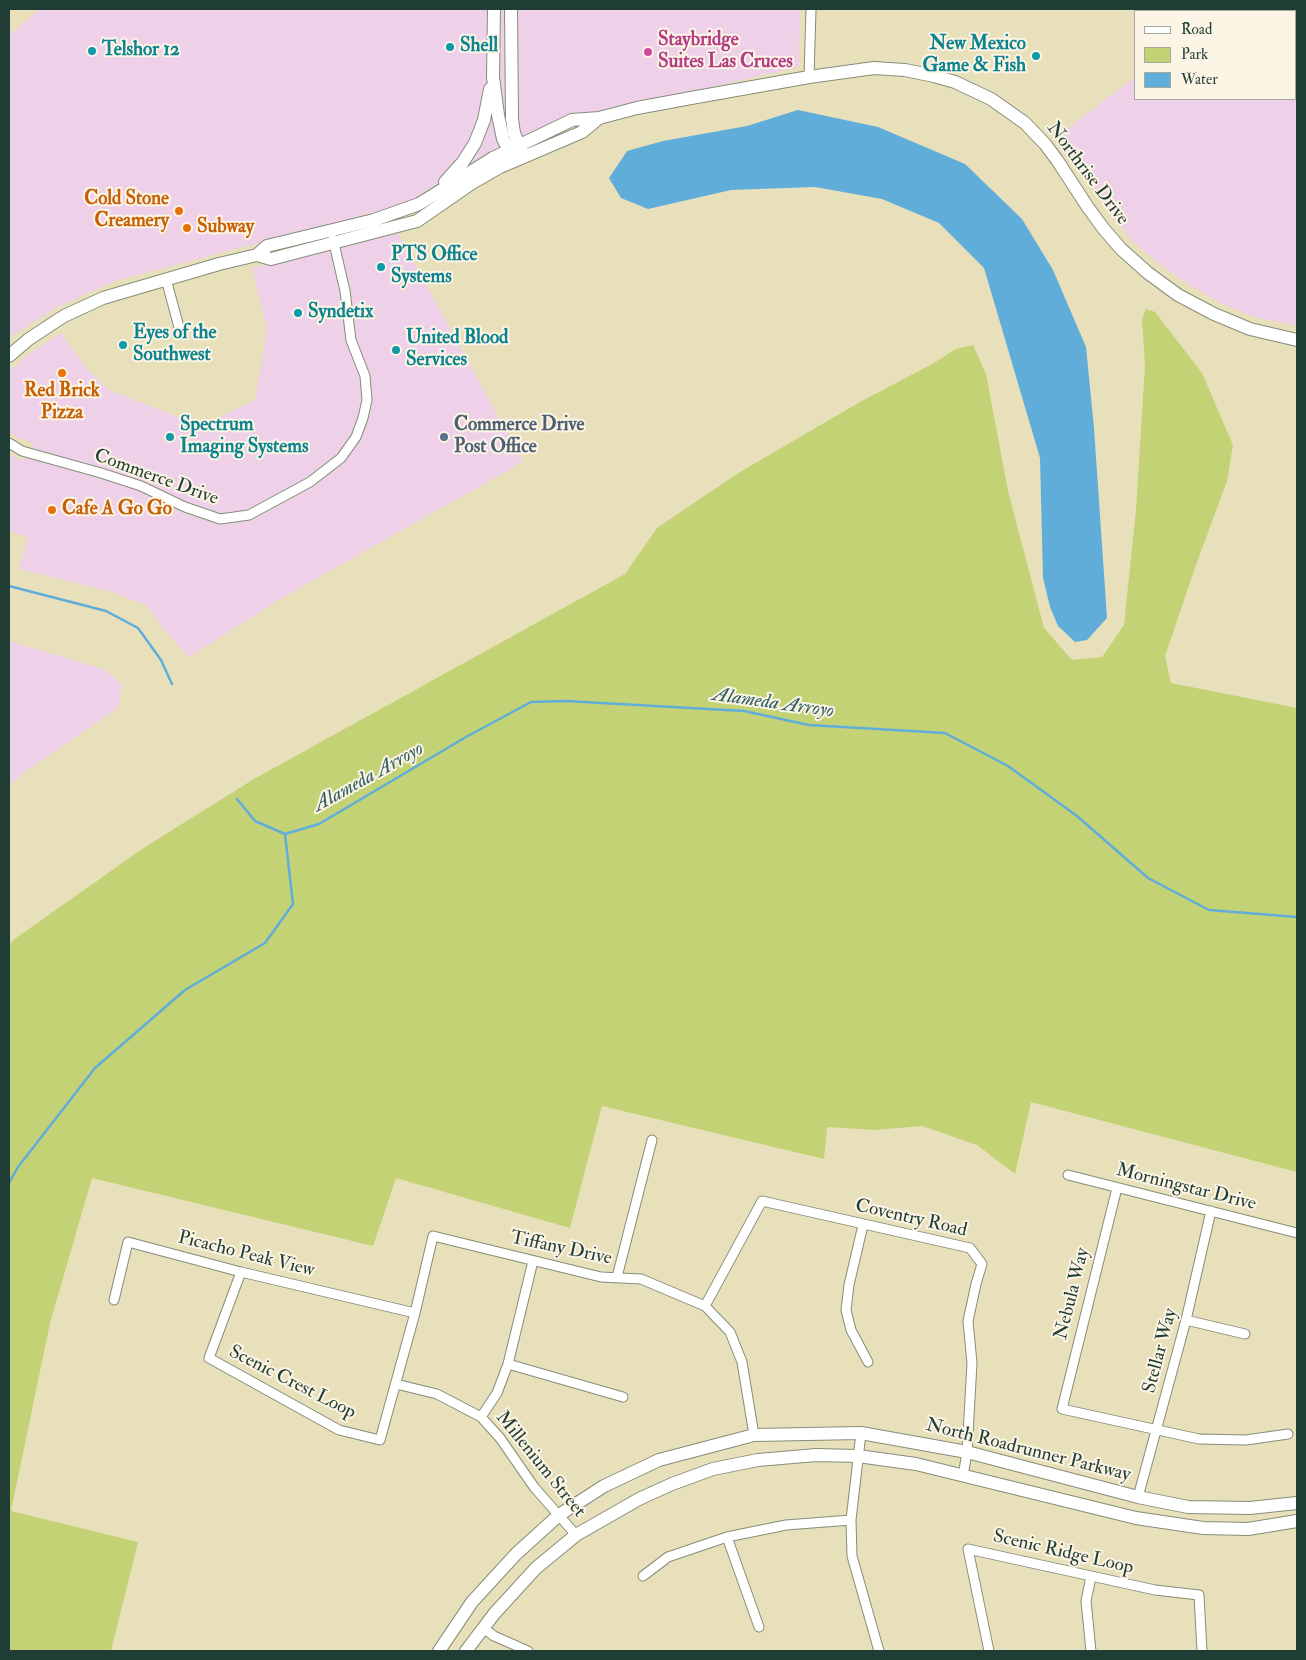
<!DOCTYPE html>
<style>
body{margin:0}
#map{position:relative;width:1306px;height:1660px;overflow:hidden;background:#e8e0bb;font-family:"IM FELL Double Pica",serif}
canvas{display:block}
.frame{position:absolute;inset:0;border:10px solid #1f3d34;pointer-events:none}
.legend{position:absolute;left:1134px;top:10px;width:162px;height:90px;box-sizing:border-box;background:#fcf5e5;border:1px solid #a4ab9e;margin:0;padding:6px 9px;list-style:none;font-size:15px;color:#1f3d34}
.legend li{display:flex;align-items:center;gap:10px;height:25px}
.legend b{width:25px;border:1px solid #a4ab9e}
</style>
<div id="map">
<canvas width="1306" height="1660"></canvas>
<div class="frame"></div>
<ul class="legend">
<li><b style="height:6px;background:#fff"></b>Road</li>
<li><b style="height:14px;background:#c2d274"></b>Park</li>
<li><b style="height:14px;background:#61adda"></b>Water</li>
</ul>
</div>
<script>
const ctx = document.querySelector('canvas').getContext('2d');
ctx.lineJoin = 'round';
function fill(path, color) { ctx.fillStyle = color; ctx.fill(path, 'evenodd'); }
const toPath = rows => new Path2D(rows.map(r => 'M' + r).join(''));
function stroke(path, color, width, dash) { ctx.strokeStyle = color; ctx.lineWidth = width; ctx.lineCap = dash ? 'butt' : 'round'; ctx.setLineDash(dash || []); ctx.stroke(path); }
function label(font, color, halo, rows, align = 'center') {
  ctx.font = font + ' "IM FELL Double Pica",serif'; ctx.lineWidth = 4; ctx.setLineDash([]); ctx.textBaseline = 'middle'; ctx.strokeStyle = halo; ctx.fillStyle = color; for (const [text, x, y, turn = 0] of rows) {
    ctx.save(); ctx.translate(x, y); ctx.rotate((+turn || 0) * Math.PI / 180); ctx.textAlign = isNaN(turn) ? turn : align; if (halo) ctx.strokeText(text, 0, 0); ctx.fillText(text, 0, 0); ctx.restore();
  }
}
fill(toPath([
 [40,9,800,9,799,67,547,125,417,201,115,281,56,308,9,338,9,35],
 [1295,54,1297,55,1297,326,1255,317,1222,304,1191,286,1161,265,1132,241,1106,207,1058,136,1135,77,1135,99,1295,99],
 [397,231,523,462,282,598,189,657,162,627,147,606,112,592,19,569,28,537,9,531,9,453,23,461,34,444,19,438,9,432,9,371,33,351,61,333,87,369,109,390,204,427,225,414,255,400,267,330,252,268],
 [9,641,106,670,122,685,118,708,22,774,9,786]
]), '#eed0e8');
fill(toPath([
 [1146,309,1155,312,1202,373,1233,445,1227,481,1197,562,1165,656,1171,683,1297,708,1297,1172,1031,1102,1015,1174,977,1145,922,1126,875,1130,827,1127,824,1159,602,1106,570,1228,396,1178,373,1246,92,1178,50,1323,11,1511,138,1542,111,1651,9,1651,9,945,16,938,145,847,254,779,625,574,657,528,740,472,860,402,932,364,956,349,973,345,986,374,1008,491,1044,628,1072,660,1102,657,1124,625,1136,510,1145,365,1142,319]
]), '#c2d274');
fill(toPath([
 [798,110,878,127,965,164,1022,219,1053,270,1086,347,1094,428,1107,618,1087,640,1075,642,1058,626,1050,607,1043,578,1040,458,984,268,939,223,882,199,815,187,731,190,648,209,621,198,609,178,627,151,663,141,747,126]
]), '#61adda');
stroke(toPath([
 [9,586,106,611,138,628,161,660,172,684],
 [237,799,255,821,285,834,319,824,466,737,531,702,566,701,744,711,809,725,945,733,1008,766,1077,816,1148,878,1209,910,1297,917],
 [9,1183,18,1167,95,1068,185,990,265,943,293,904,285,834]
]), '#61adda', 2.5);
const street = toPath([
 [809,77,811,9],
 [166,279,180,331],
 [9,443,22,451,101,473,141,486,185,507,220,519,249,515,310,482,341,458,356,437,363,418,367,400,365,376,351,340,345,291,333,239],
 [1068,1175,1297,1233],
 [1117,1188,1062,1409,1199,1439,1246,1440,1288,1434],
 [863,1225,849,1285,846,1310,851,1330,868,1362],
 [241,1272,209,1358,339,1430,380,1440,415,1313,433,1236,601,1277,641,1279,705,1306,730,1332,742,1362,754,1435],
 [617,1277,652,1140],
 [114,1300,128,1242,241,1272,415,1313],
 [705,1306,762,1201,970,1248,982,1264,976,1284,968,1321,972,1363,967,1452,963,1476],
 [1186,1320,1245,1334],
 [508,1364,623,1397],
 [396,1384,437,1394,481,1417,500,1438,534,1487,576,1535],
 [481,1417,497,1393,508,1364,533,1261],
 [861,1433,851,1520,852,1556,879,1651],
 [1138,1497,1186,1320,1211,1211],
 [727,1537,759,1627],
 [643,1576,668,1557,727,1537,786,1525,851,1520],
 [483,1628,494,1636,528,1651],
 [989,1651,968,1549,1155,1590,1199,1595,1202,1651],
 [1091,1651,1086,1601,1091,1577]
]);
const secondary = toPath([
 [494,9,493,77,498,115,503,139,512,156],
 [511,9,512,119,514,133,522,152],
 [445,182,463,162,475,143,484,120,490,89],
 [257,255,271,259,417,221,472,183,500,167,582,132,599,118],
 [9,356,29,339,64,316,103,298,219,264,257,255,267,246,374,220,419,204,493,158,572,120,599,118,637,108,691,98,809,77,874,68,905,70,934,76,955,82,991,99,1025,123,1045,144,1057,160,1087,206,1103,228,1121,249,1148,273,1178,295,1214,314,1250,329,1297,340],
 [439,1651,472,1602,516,1554,559,1515,604,1486,659,1460,754,1435,861,1433,967,1452,1138,1497,1188,1507,1250,1508,1297,1503],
 [466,1651,494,1614,536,1568,576,1535,639,1499,672,1484,713,1469,758,1460,816,1455,858,1456,916,1464,1136,1518,1203,1528,1248,1529,1297,1521]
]);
stroke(street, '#848e78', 11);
stroke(secondary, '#848e78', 14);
stroke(street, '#fff', 9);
stroke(secondary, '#fff', 12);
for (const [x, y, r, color] of [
 [450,47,5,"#0f9aa8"],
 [92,51,5,"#0f9aa8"],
 [648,52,5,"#d1479c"],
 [1036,56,5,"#0f9aa8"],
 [179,211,5,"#e8710a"],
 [187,228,5,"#e8710a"],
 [381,267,5,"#0f9aa8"],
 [298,313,5,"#0f9aa8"],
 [123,345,5,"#0f9aa8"],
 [396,350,5,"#0f9aa8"],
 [62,373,5,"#e8710a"],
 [170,437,5,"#0f9aa8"],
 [444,437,5,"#5c6f8a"],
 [52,510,5,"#e8710a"]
]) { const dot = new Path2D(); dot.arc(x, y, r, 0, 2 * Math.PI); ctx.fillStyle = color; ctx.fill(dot); stroke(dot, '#fcf5e5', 2); }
label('bold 19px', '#b23c85', '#fcf5e5', [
 ["Staybridge",658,41],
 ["Suites Las Cruces",658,63]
], 'left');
label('bold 19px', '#0d838f', '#fcf5e5', [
 ["New Mexico",1026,45,"right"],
 ["Game & Fish",1026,67,"right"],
 ["Shell",460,47],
 ["Telshor 12",102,51],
 ["PTS Office",391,256],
 ["Systems",391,278],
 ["Syndetix",308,313],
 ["Eyes of the",133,334],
 ["Southwest",133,356],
 ["United Blood",406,339],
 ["Services",406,361],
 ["Spectrum",180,426],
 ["Imaging Systems",180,448]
], 'left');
label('19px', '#1f3d34', '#fcf5e5', [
 ["Northrise Drive",1087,174,53],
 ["Commerce Drive",156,478,20],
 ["Morningstar Drive",1186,1188,14],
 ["Coventry Road",911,1219,13],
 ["Tiffany Drive",561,1249,12],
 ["Picacho Peak View",246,1255,14],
 ["Nebula Way",1073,1294,-76],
 ["Stellar Way",1161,1351,-75],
 ["Scenic Crest Loop",292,1383,27],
 ["North Roadrunner Parkway",1028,1451,14],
 ["Millenium Street",540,1465,51],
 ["Scenic Ridge Loop",1063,1553,13]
]);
label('bold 19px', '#c56008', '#fcf5e5', [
 ["Cold Stone",169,200,"right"],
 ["Creamery",169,222,"right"],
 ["Subway",197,228],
 ["Red Brick",62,392,"center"],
 ["Pizza",62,414,"center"],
 ["Cafe A Go Go",62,510]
], 'left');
label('bold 19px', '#4e5e75', '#fcf5e5', [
 ["Commerce Drive",454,426],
 ["Post Office",454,448]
], 'left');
label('italic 20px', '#335f66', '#fcf5e5', [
 ["Alameda Arroyo",773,704,8],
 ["Alameda Arroyo",369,778,-29]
]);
</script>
